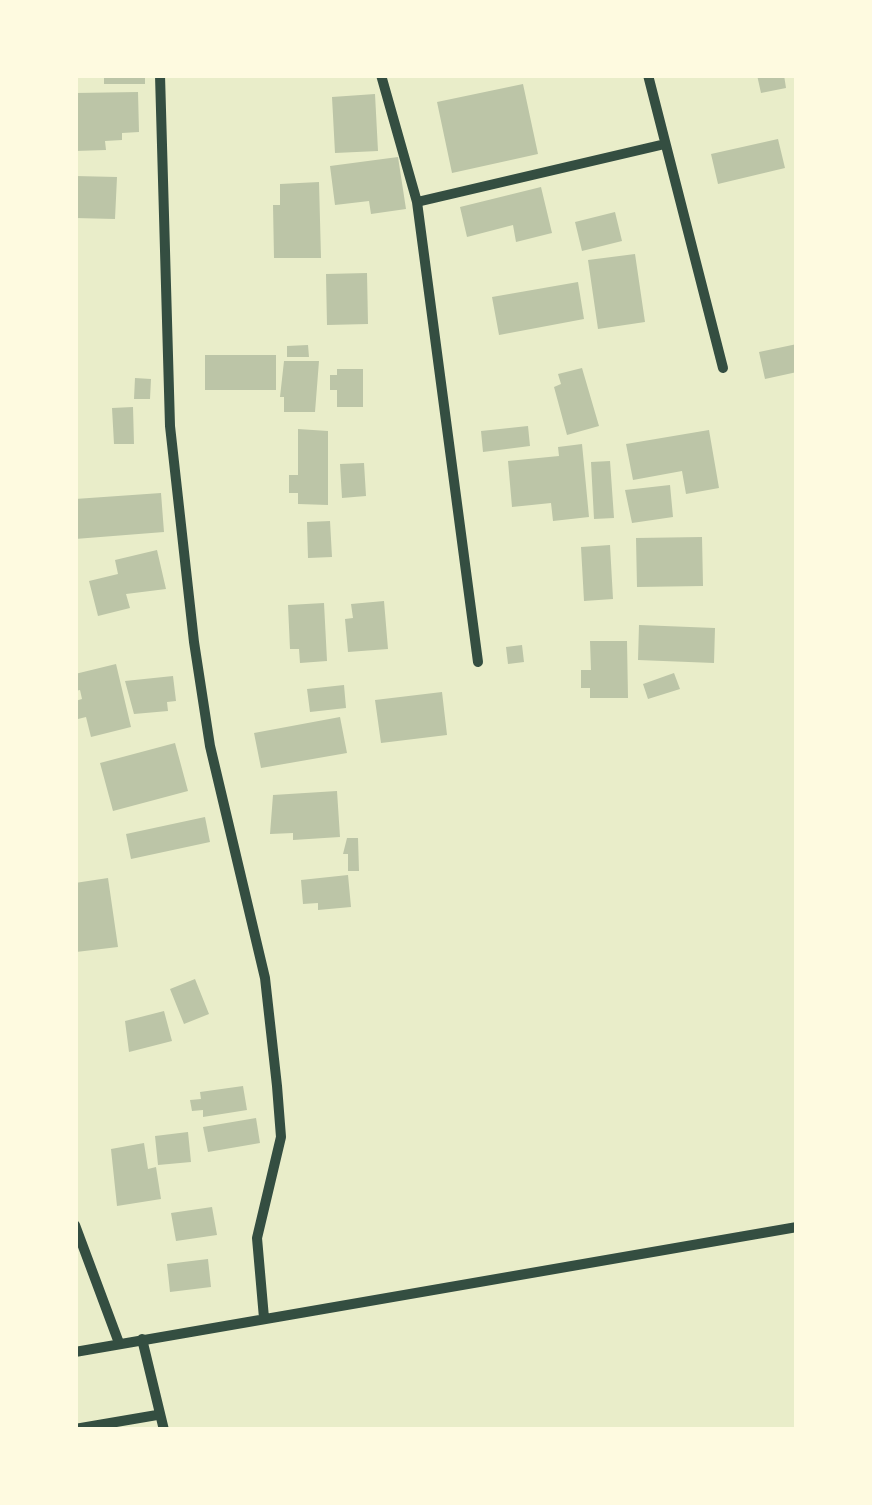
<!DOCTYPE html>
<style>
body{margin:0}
#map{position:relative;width:872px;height:1505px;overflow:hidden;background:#e9edc9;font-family:Montserrat,sans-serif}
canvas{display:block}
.frame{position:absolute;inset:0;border:78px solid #fefae0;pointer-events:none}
</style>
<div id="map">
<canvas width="872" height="1505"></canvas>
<div class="frame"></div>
</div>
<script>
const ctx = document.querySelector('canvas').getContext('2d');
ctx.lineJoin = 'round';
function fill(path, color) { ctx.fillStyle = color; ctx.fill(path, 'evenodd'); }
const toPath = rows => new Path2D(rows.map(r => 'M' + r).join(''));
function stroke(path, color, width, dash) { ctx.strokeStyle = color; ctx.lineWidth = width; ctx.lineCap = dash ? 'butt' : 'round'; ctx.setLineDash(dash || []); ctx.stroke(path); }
fill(toPath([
 [104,75,145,75,145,84,104,84],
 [757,75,784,75,786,88,761,93],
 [523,84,538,154,452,173,437,102],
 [138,92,139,132,122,133,122,140,105,141,106,150,75,151,75,93],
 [375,94,378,151,335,153,332,97],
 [778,139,785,168,718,184,711,154],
 [398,157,406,209,371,214,369,201,335,205,330,166],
 [75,176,117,177,115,219,75,218],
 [319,182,321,258,274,258,273,205,280,205,280,184],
 [541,187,552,233,516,242,513,225,467,237,460,207],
 [615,212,622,241,582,251,575,222],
 [635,254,645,322,598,329,588,260],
 [367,273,368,324,327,325,326,274],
 [578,282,584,319,499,335,492,297],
 [797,344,797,372,765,379,759,352],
 [308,345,309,357,287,357,287,346],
 [205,355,276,355,276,390,205,390],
 [284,361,319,361,315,412,284,412,284,397,280,397],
 [582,368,599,426,567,435,554,387,561,384,558,374],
 [337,369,363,369,363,407,337,407,337,390,330,390,330,375,337,375],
 [135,378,151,379,150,399,134,399],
 [133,407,134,444,114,444,112,408],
 [528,426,530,446,483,452,481,431],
 [298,429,328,431,328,505,298,504,298,493,289,493,289,475,298,475],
 [709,430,719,488,686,494,682,471,633,480,626,444],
 [582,444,589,517,553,521,551,503,512,507,508,461,559,456,558,447],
 [610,461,614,518,594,519,591,462],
 [364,463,366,496,342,498,340,464],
 [670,485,673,517,632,523,625,490],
 [161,493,164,532,75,539,75,499],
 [330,521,332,557,308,558,307,522],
 [702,537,703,586,637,587,636,538],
 [610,545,613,599,584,601,581,547],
 [157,550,166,589,126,594,130,608,98,616,89,581,118,574,115,560],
 [384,601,388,649,348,652,345,619,353,618,351,604],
 [324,603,327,661,300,663,299,649,290,649,288,605],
 [639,625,715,628,714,663,638,660],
 [590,641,627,641,628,698,590,698,590,688,581,688,581,670,591,670],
 [522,645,524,662,508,664,506,647],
 [116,664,131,727,91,737,86,717,78,719,75,701,82,699,80,690,75,691,75,674],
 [674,673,680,689,648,699,643,684],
 [173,676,176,701,167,702,168,711,134,714,125,681],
 [344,685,346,708,310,712,307,689],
 [442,692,447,735,381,743,375,700],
 [340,717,347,753,261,768,254,733],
 [175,743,188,791,113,811,100,763],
 [337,791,340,837,293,840,293,833,270,834,273,795],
 [205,817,210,842,131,859,126,834],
 [347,838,358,838,359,871,348,871,348,854,343,854],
 [348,875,351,907,318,910,318,903,303,904,301,880],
 [108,878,118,947,76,952,75,883],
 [195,979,209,1014,184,1024,170,989],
 [164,1011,172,1041,129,1052,125,1021],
 [243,1086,247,1110,203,1117,203,1110,192,1111,190,1100,201,1099,200,1092],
 [256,1118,260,1143,208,1152,203,1127],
 [188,1132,191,1162,158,1165,155,1136],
 [144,1143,148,1169,156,1167,161,1199,117,1206,111,1149],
 [212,1207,217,1235,176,1241,171,1213],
 [208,1259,211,1287,170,1292,167,1264]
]), '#bcc5a7');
stroke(toPath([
 [160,75,170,426,194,642,210,746,265,978,277,1086,281,1137,257,1238,264,1318],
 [381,75,417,202,478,662],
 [648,75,723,368],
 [417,202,665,144],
 [75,1225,119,1343],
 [142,1339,164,1430],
 [75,1352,797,1227],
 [75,1429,157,1415]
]), '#344e41', 10);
</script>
